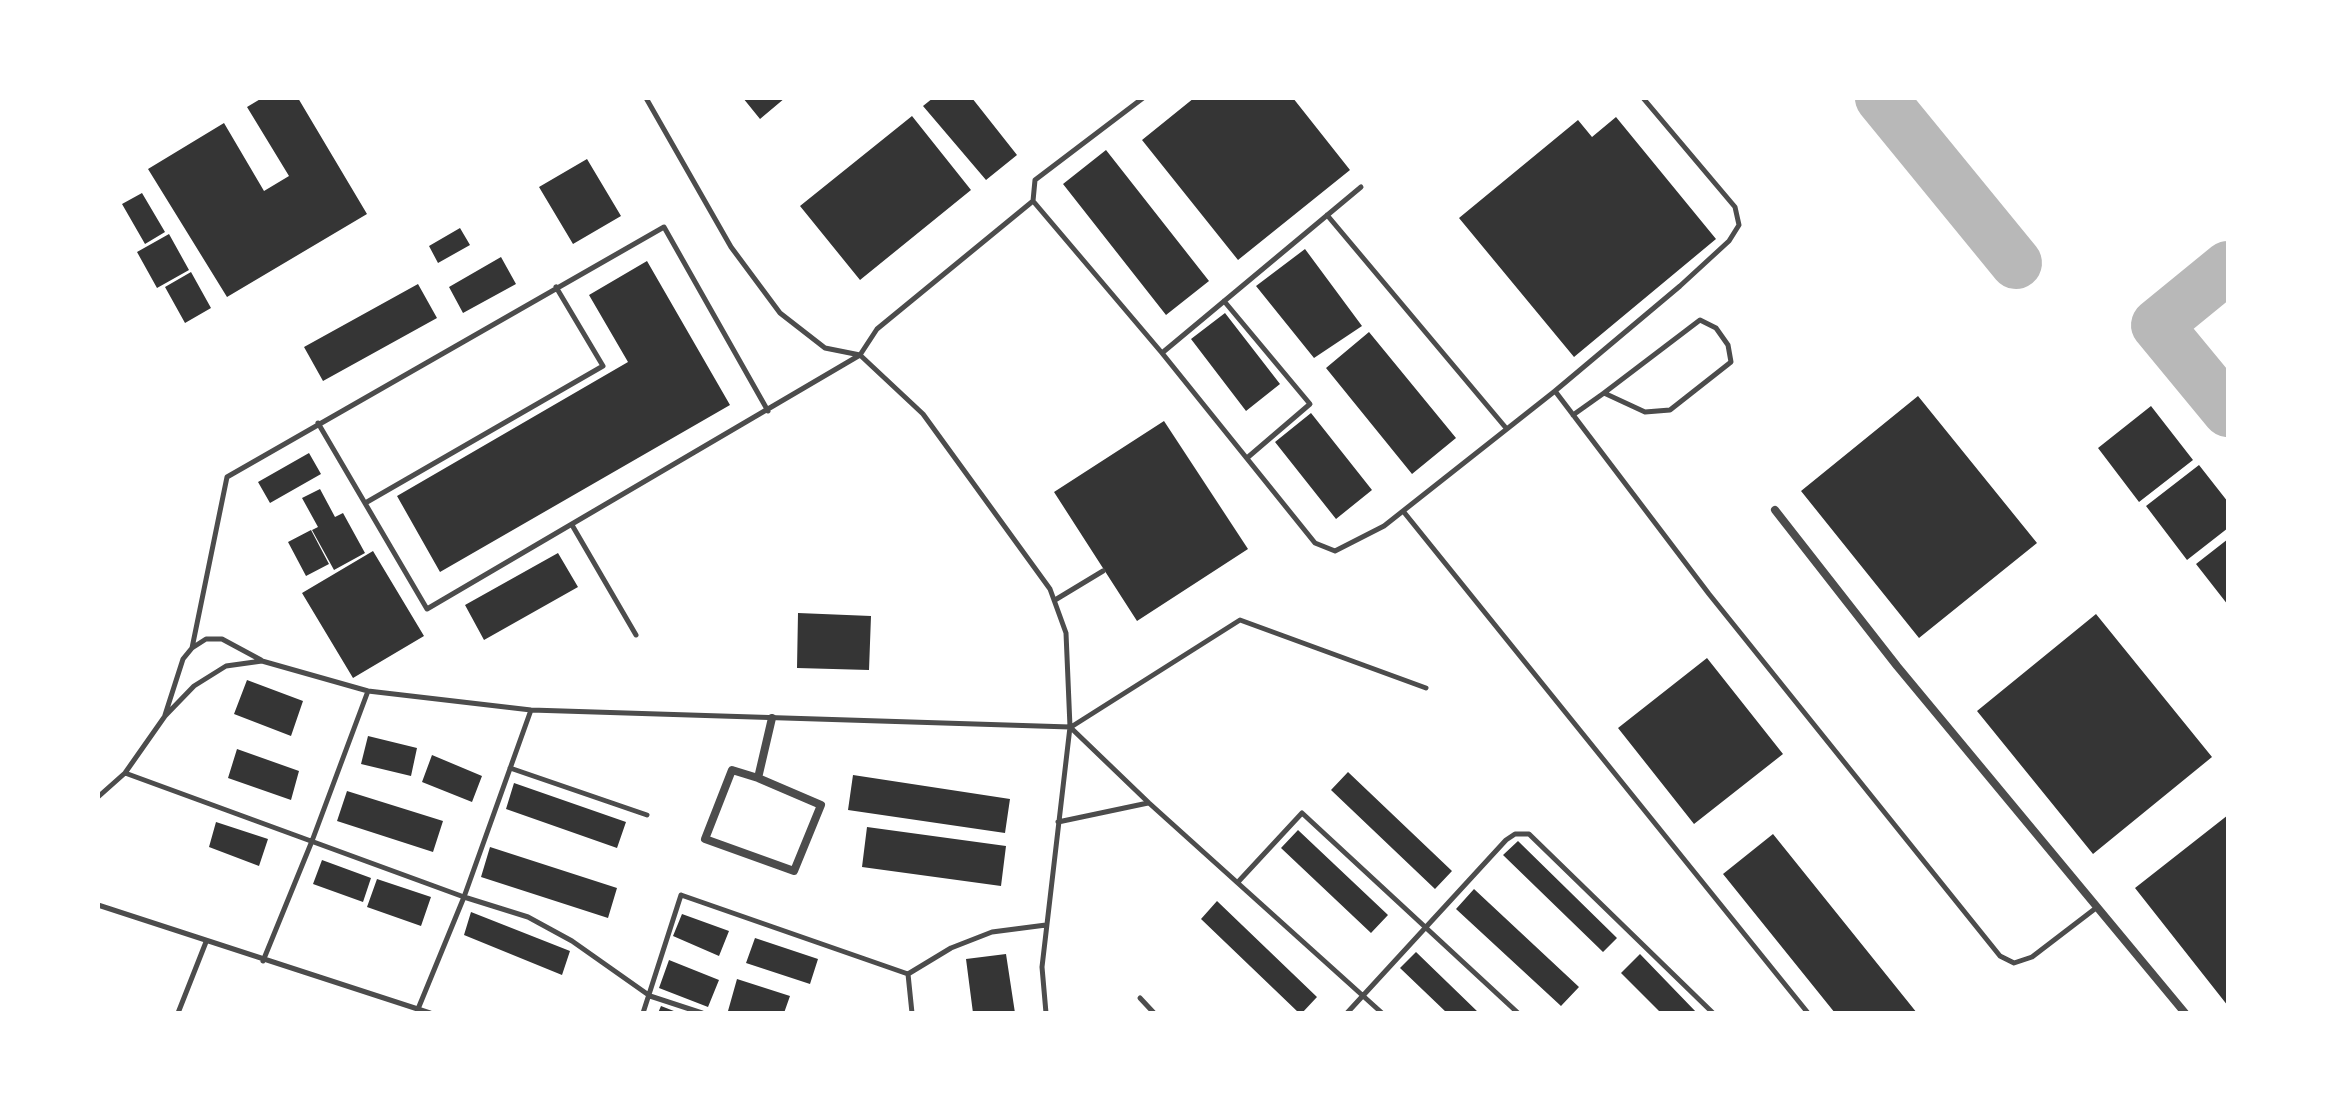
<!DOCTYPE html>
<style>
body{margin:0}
#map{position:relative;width:2326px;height:1111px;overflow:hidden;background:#fff;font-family:Inter,sans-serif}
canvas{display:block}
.frame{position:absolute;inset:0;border:100px solid #fff;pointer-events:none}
</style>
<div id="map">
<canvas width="2326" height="1111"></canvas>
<div class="frame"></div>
</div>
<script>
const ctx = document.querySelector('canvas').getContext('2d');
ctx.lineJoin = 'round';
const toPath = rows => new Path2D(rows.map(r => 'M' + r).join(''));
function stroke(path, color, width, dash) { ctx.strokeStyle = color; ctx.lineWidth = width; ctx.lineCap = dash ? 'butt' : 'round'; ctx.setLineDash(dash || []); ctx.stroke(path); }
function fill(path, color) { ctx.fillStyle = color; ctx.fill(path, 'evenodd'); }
stroke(toPath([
 [1881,98,2016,263],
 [2228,267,2157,325,2228,411]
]), '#b8b8b8', 52);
fill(toPath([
 [262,98,298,98,367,214,227,297,148,169,224,123,264,191,289,176,247,107],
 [743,98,785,98,760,119],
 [933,98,972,98,1017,155,986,180,923,106],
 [1194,98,1293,98,1350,170,1238,260,1142,140],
 [912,116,971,190,860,280,800,206],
 [1616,117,1716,239,1574,357,1459,218,1578,120,1592,137],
 [1106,150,1209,281,1166,315,1063,184],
 [587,159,621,216,573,244,539,187],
 [142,193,165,232,145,244,122,204],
 [460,228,470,245,438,263,429,246],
 [169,234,189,270,157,288,137,252],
 [1305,249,1362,326,1314,358,1256,286],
 [501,257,516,284,463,313,449,287],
 [647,261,730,405,440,572,397,496,628,362,589,295],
 [191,272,211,308,185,323,165,287],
 [418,284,437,318,323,381,304,347],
 [1225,313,1280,384,1246,411,1191,339],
 [1369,332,1456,438,1412,474,1326,368],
 [1918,396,2037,543,1919,638,1801,491],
 [2151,406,2193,460,2139,502,2098,448],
 [1311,413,1372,490,1336,519,1275,442],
 [1164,421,1248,549,1137,621,1054,492],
 [309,453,321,474,270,503,258,482],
 [2199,465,2228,502,2228,528,2187,560,2146,506],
 [320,489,335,517,343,513,365,553,334,570,312,530,318,527,302,498],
 [311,530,329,564,306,576,288,542],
 [2228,539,2228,605,2196,564],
 [373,551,424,636,353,678,302,593],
 [558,553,578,587,484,640,465,605],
 [798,613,871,616,869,670,797,668],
 [2096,614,2212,757,2093,854,1977,711],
 [1707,658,1783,754,1694,824,1618,728],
 [247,680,303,701,291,736,234,714],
 [368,736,417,748,411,776,361,764],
 [237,749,299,771,291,800,228,778],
 [432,755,482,776,472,802,422,782],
 [1348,772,1452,871,1435,889,1331,790],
 [853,775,1010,799,1005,833,848,810],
 [514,783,626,822,617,848,506,809],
 [347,791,443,821,433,852,337,821],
 [2228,815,2228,1006,2135,888],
 [216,822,268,839,259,866,209,847],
 [867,827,1006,846,1001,886,862,867],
 [1298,830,1388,915,1371,933,1281,848],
 [1773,834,1917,1013,1835,1013,1723,874],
 [1518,841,1617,938,1603,952,1503,855],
 [490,847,617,888,608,918,481,877],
 [322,860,371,878,363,902,313,884],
 [377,879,431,897,421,926,367,907],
 [1474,889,1579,987,1561,1006,1456,909],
 [1217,901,1317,997,1302,1013,1299,1013,1201,919],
 [471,912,570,951,562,975,464,935],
 [682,914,729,931,719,956,673,936],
 [755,938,818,959,810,984,746,963],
 [1416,952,1479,1013,1447,1013,1400,968],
 [1006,954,1015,1013,973,1013,966,959],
 [1640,954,1697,1013,1661,1013,1621,973],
 [669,960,719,980,708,1007,659,988],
 [737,979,790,996,784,1013,736,1013,728,1011],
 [661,1006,679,1013,658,1013]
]), '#353535');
stroke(toPath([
 [646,98,731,247,780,313,825,348,860,355,923,414,1050,589,1066,633,1070,727,1042,967,1046,1013],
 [1033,201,1035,180,1143,98],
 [1327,215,1506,428],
 [1224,301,1310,404,1247,458],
 [1162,353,1361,187],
 [1555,391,1680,286,1729,241,1739,225,1735,207,1643,98],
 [1573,415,1604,393,1645,412,1670,410,1731,362,1728,345,1716,328,1700,320,1604,393],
 [318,423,427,609,860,355,877,329,1033,201,1162,353,1315,543,1335,551,1384,526,1555,391,1709,594,2000,956,2014,963,2032,957,2096,908],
 [367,502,603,366,556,287],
 [1403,511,1808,1013],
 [572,525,636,635],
 [1055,600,1103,571],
 [192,648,227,477,664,227,768,411],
 [165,715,183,659,192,648,206,639,222,639,261,660],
 [1071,727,1240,620,1426,688],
 [510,768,647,815],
 [125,773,464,897,528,917,572,941,650,996,702,1013],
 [98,797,125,773,165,716,194,686,226,666,262,661,368,691,531,710,1070,727,1149,803,1382,1013],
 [1058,822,1148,803],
 [1238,882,1302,813,1518,1013],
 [98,905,430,1013],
 [263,961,312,841,368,691],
 [1140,998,1154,1013],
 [418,1009,464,897,531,710],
 [178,1013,206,942],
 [643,1013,681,895,908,974],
 [912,1013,908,974,951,948,992,932,1046,925],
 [1347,1013,1506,840,1515,834,1529,834,1713,1013]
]), '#4c4c4c', 5);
stroke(toPath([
 [1775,510,1897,666,2185,1013],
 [758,778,732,770,705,839,794,871,821,805,758,778,772,718]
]), '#4c4c4c', 8);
</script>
